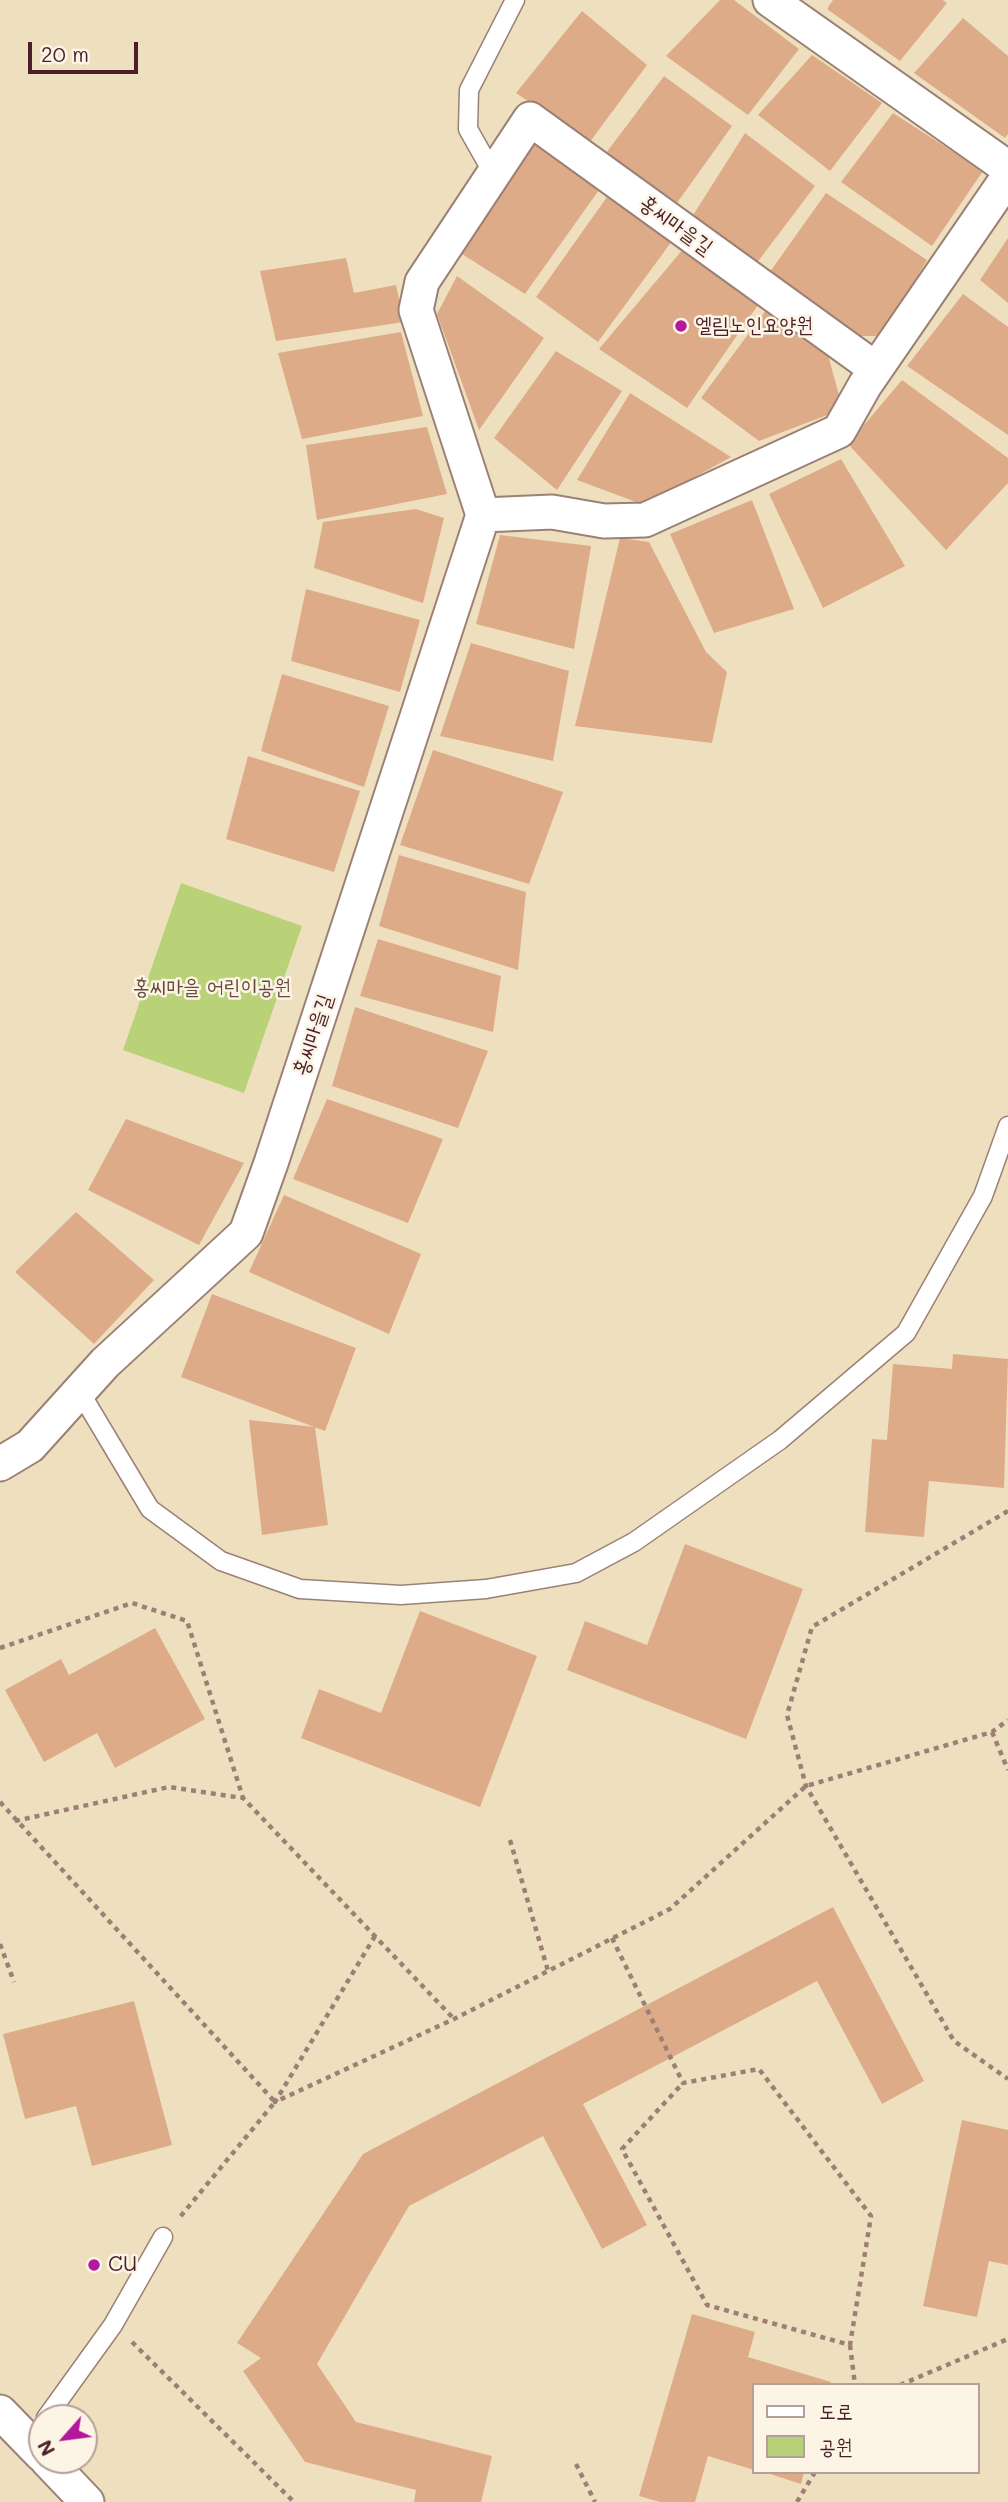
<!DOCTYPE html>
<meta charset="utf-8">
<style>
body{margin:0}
#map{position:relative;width:1008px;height:2502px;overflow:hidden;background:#eee0bf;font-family:Mali,"Poor Story",sans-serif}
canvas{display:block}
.legend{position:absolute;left:752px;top:2383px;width:228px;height:91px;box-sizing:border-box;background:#fcf5e5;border:2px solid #b59f9b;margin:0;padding:9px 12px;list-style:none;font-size:21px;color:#4a1f2b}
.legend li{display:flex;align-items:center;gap:14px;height:35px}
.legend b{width:35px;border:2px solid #b59f9b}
.north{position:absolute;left:28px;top:2404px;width:70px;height:70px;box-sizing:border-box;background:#fcf5e5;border:2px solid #b59f9b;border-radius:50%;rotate:242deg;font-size:19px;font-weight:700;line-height:28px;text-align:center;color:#4a1f2b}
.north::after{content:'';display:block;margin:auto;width:24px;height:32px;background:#b5179e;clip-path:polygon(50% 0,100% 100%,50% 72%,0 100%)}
.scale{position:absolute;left:28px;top:42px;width:110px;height:32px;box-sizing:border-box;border:4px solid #4a1f2b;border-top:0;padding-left:9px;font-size:21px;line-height:24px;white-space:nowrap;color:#4a1f2b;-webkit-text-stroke:5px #fcf5e5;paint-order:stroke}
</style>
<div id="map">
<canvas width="1008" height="2502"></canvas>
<ul class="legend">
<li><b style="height:9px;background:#fff"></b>도로</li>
<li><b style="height:19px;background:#b9d277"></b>공원</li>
</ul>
<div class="north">N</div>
<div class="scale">20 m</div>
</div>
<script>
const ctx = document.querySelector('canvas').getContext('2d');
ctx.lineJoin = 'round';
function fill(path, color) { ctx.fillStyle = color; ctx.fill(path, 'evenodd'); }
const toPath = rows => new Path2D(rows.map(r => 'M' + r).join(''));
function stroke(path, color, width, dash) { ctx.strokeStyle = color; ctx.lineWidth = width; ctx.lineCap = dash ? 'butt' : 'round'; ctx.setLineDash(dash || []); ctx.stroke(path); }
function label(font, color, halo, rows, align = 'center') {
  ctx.font = font + ' Mali,"Poor Story",sans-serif'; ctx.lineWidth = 5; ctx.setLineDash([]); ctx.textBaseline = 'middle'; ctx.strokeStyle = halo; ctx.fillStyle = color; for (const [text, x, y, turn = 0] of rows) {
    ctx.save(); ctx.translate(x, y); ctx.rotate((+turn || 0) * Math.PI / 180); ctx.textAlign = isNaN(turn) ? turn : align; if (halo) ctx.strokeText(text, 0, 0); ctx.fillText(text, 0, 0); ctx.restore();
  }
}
fill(toPath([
 [181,883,302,926,244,1093,123,1050]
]), '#b9d277');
fill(toPath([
 [720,0,734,0,799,49,748,115,666,56],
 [833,0,943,0,947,3,900,61,827,9],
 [582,11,647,65,589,143,516,93],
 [963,18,1008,56,1008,134,1005,138,914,73],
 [812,55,882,103,830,171,758,115],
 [664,76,732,126,672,210,603,157],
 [893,113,983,171,932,246,841,182],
 [745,133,815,186,753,268,690,220],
 [537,141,599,190,525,294,462,254],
 [826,193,927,260,883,336,851,336,767,276],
 [607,197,672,241,598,342,536,297],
 [1008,238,1008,303,980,280],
 [684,248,760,302,687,408,599,349],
 [346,258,354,293,396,285,404,322,276,341,260,271],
 [457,276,544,338,479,430,437,314],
 [963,294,1008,327,1008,435,907,366],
 [766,310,828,355,839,395,830,414,759,441,701,398],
 [401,332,423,416,302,439,278,353],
 [556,351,622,391,557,490,494,438],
 [902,380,1008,458,1008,483,946,550,848,444],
 [630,393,731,457,644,505,577,480],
 [427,427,447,494,317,520,306,445],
 [841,459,905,566,823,608,769,494],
 [752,500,794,609,714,633,670,534],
 [416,509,444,518,423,603,314,568,323,522],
 [500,535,591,546,574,649,476,624],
 [620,538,649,542,706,652,727,672,712,743,575,726],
 [306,589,420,620,400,692,291,661],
 [471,643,569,671,553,761,440,736],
 [282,674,389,706,364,787,261,751],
 [433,750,563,792,529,884,400,845],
 [248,756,360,791,334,872,226,839],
 [399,855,526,892,518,970,379,926],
 [378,939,501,976,493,1032,360,996],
 [355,1007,488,1051,458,1128,332,1086],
 [327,1099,443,1139,408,1223,293,1179],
 [126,1119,244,1163,199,1245,88,1190],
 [284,1195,421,1254,389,1334,249,1272],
 [76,1212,154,1280,94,1344,15,1272],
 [212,1294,356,1348,325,1431,181,1377],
 [953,1354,1008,1359,1004,1488,929,1481,924,1537,865,1532,872,1439,887,1440,893,1364,952,1369],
 [249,1420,315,1427,328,1525,262,1535],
 [685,1544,803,1589,746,1739,567,1670,585,1621,647,1645],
 [420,1611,537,1656,480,1807,301,1738,319,1689,381,1713],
 [155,1628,205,1719,115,1768,97,1733,44,1762,5,1690,61,1659,69,1675],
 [833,1907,924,2081,882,2104,817,1981,583,2104,647,2225,602,2249,543,2136,409,2206,317,2364,356,2422,492,2456,481,2502,414,2502,416,2490,305,2462,243,2371,261,2358,237,2343,363,2154],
 [134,2001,172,2145,92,2166,76,2106,25,2119,3,2034],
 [962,2120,1008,2130,1008,2265,989,2261,977,2317,923,2306],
 [692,2314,755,2332,748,2357,831,2382,830,2385,754,2385,754,2470,708,2456,695,2502,660,2502,639,2496],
 [764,2472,804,2472,801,2484]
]), '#deab89');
const service = toPath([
 [494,175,468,129,469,90,515,0],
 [80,1392,150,1509,221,1561,300,1589,401,1595,486,1589,576,1573,634,1542,780,1440,906,1333,983,1196,1008,1126],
 [46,2418,113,2325,163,2237]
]);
const minor = toPath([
 [770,0,1008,168],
 [483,515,416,310,422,282,530,119,876,369],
 [0,1464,30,1446,105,1363,246,1233,271,1163,483,515,552,512,604,521,645,520,839,431,865,385,1008,177],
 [0,2412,42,2455],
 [47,2460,87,2502]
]);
stroke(service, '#9c8075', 21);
stroke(minor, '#9c8075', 37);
stroke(toPath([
 [1008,1511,812,1627,787,1715,806,1786,954,2041,1008,2079],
 [0,1648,132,1603,187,1621,243,1798],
 [992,1732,1008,1770],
 [0,1802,275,2102,180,2217],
 [15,1821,169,1787,243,1798,454,2019],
 [510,1840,548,1971],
 [375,1936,275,2102,454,2019,670,1909,806,1786,992,1732,1008,1720],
 [612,1938,683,2083,759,2069,871,2216,850,2345,707,2305,622,2149,683,2083],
 [0,1944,14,1982],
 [132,2342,294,2502],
 [850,2345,855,2385],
 [900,2385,1008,2339],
 [576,2464,595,2502],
 [797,2502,815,2472]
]), '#9c8075', 4.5, [5, 5]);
stroke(service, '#fff', 18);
stroke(minor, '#fff', 33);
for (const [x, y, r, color] of [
 [681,326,7,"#b5179e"],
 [94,2265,7,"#b5179e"]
]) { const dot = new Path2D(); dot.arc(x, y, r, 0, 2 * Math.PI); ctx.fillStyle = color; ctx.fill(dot); stroke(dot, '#fcf5e5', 2.5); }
label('21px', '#4a1f2b', '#fcf5e5', [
 ["홍씨마을길",676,225,36],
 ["홍씨마을길",313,1035,-72]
]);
label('21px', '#4a1f2b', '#fcf5e5', [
 ["엘림노인요양원",695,326],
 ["CU",108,2265]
], 'left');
label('21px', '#664c3e', '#fcf5e5', [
 ["홍씨마을 어린이공원",212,988]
]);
</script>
